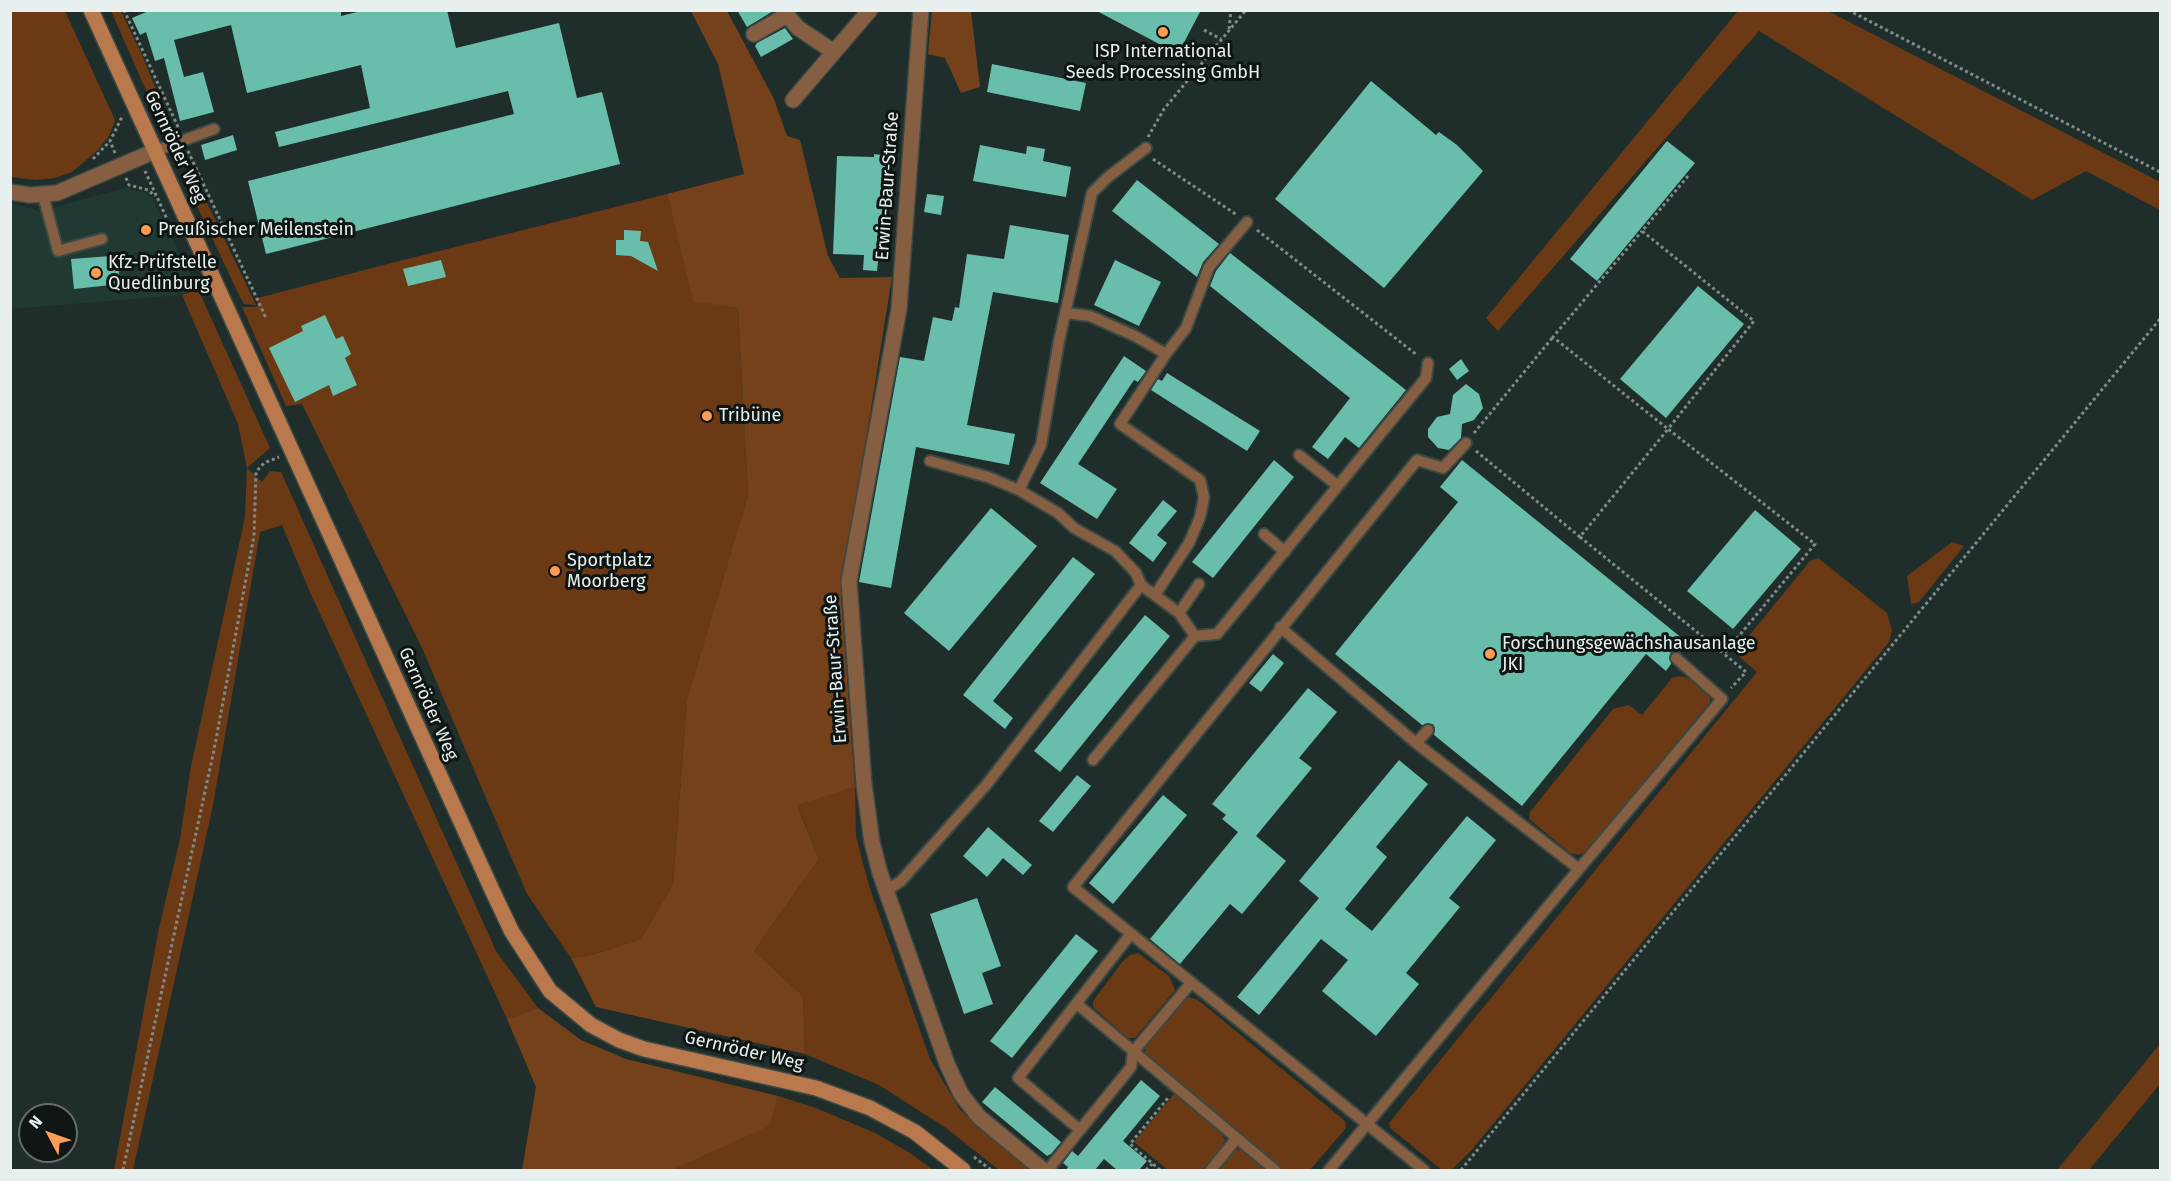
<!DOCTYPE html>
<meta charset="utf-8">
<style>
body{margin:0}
#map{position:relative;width:2171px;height:1181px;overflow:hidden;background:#1f2e2a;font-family:"Fira Sans",sans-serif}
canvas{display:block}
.frame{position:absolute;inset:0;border:12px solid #e7f0ee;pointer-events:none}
.north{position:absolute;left:18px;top:1103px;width:60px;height:60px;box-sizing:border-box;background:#0e1513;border:2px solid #656d6b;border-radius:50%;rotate:311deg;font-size:16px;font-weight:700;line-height:24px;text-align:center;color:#e7f0ee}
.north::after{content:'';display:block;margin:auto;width:21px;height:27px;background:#fd9c55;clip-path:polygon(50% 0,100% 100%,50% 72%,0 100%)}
</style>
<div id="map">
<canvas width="2171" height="1181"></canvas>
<div class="frame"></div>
<div class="north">N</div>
</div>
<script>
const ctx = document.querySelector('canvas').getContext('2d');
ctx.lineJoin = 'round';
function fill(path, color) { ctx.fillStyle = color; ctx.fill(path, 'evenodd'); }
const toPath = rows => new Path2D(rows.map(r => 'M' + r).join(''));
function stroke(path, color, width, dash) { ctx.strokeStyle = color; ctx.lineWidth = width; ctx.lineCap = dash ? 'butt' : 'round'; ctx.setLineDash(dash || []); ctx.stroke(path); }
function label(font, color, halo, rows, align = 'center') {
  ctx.font = font + ' "Fira Sans",sans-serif'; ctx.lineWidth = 6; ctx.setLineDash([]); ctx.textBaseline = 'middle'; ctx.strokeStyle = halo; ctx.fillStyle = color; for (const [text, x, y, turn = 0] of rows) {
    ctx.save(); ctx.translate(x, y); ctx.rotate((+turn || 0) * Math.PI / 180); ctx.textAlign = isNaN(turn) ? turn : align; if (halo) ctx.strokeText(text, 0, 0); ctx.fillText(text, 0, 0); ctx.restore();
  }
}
fill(toPath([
 [125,188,145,193,152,198,198,289,182,295,11,309,11,203,39,211]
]), '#213933');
fill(toPath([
 [11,10,65,11,115,120,109,136,97,151,72,172,55,178,36,180,11,177],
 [111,11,121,11,143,57,174,134,164,131],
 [1738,11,1828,11,2160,182,2160,210,2086,171,2032,200,1759,31,1498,331,1486,318],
 [197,182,224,238,256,305,244,304,240,297,188,187],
 [667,194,693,300,738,308,748,495,687,699,673,884,641,939,595,954,571,958,527,894,422,648,302,404,286,406,242,307,257,307,258,298,395,262],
 [198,289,270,448,247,468,262,482,270,471,281,472,496,951,538,1008,507,1019,309,590,282,525,260,532,213,805,133,1170,114,1170,159,928,180,839,191,766,245,517,247,468,238,424,182,295],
 [1952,542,1964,546,1919,602,1911,604,1907,576],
 [1818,558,1887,613,1892,630,1889,642,1470,1152,1451,1170,1442,1170,1390,1128,1389,1123,1757,672,1735,653,1810,561],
 [1680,676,1688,678,1710,696,1710,702,1587,851,1578,855,1570,853,1529,819,1530,812,1613,709,1629,705,1642,715,1672,678],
 [855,787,856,836,869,886,930,1059,960,1110,1030,1170,999,1170,946,1128,879,1085,805,1054,803,996,754,951,819,859,797,804],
 [1138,953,1169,976,1175,990,1135,1038,1128,1038,1093,1007,1093,1001,1123,961,1130,955],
 [1189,997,1198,1000,1345,1121,1346,1128,1310,1170,1283,1170,1147,1056,1144,1048,1182,999],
 [2160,1044,2160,1084,2089,1170,2057,1170],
 [1174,1094,1222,1134,1225,1140,1221,1149,1202,1170,1168,1170,1134,1142],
 [778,1096,816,1108,875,1133,910,1153,933,1170,673,1170,768,1126],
 [1235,1149,1241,1150,1266,1170,1214,1170,1230,1151]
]), '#6b3a15');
fill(toPath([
 [691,11,727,11,774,99,787,136,800,140,828,256,840,278,892,277,841,596,855,787,797,805,819,859,754,951,803,996,805,1054,596,1007,571,958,595,954,641,939,673,884,687,699,748,495,738,308,693,301,667,194,744,174,718,64],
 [932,11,971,11,980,87,961,93,945,58,928,54],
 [538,1008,581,1040,626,1059,778,1096,769,1126,673,1170,522,1170,536,1087,507,1019]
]), '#74411b');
fill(toPath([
 [151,10,341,10,341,16,365,10,447,10,456,48,559,23,577,98,602,92,620,164,266,254,248,181,514,114,508,91,279,147,275,132,370,108,361,65,247,93,231,25,174,40,184,77,203,72,214,112,180,121,164,58,155,61,146,32,140,35,132,18],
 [737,10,775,10,747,27],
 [1095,10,1201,10,1178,54],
 [785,28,793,39,761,57,755,46,757,43],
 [992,64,1086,83,1080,111,987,92],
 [1371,81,1436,135,1439,132,1457,145,1483,171,1384,288,1275,199],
 [233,135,237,150,205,160,201,145],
 [1667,141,1695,163,1597,281,1570,259],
 [980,145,1026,154,1027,146,1045,149,1043,161,1071,167,1066,197,973,181],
 [874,154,889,156,877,271,863,270,864,255,833,254,837,156,874,157],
 [1137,180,1219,244,1203,262,1197,277,1112,211],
 [927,194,944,196,941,215,924,212],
 [1010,225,1069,235,1058,303,993,292,967,425,1015,434,1009,465,916,447,891,588,859,582,900,357,924,361,933,317,952,321,955,307,959,308,967,254,1004,259],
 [624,230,641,231,640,241,648,242,658,271,631,256,616,255,616,240,624,240],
 [1230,253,1406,390,1359,448,1345,437,1328,459,1312,447,1350,398,1210,286,1216,271],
 [111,256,118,262,120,284,74,289,71,259],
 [441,260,446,277,408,286,403,269],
 [1115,260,1161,282,1139,326,1094,305],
 [1698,286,1744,324,1666,418,1620,379],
 [325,315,336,339,343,336,351,354,345,358,357,385,333,396,329,385,295,402,269,348,303,331,301,326],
 [1124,356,1146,371,1138,382,1134,380,1078,464,1117,489,1097,519,1040,483],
 [1461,359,1469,371,1457,380,1449,369],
 [1167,373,1260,431,1247,451,1151,390,1158,379,1162,381],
 [1466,384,1479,394,1483,408,1474,420,1462,424,1461,438,1449,450,1438,448,1428,437,1428,429,1437,417,1450,414,1453,395],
 [1274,460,1294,477,1213,578,1192,562],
 [1462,460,1688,643,1681,652,1674,651,1670,653,1671,664,1666,671,1646,654,1522,806,1434,735,1435,728,1433,724,1422,725,1335,654,1458,502,1440,487],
 [1163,500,1177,511,1157,535,1167,543,1153,562,1129,543],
 [991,508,1037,546,949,651,904,613],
 [1755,510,1801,549,1733,629,1687,591],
 [1073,557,1095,574,993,701,1013,718,1005,729,963,695],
 [1145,615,1170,636,1060,772,1034,751],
 [1273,654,1284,663,1261,692,1249,683],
 [1308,688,1337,712,1299,758,1312,768,1256,836,1286,861,1242,914,1230,904,1180,964,1150,939,1238,832,1222,819,1226,815,1212,804],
 [1399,760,1428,784,1376,847,1387,857,1345,909,1372,931,1467,816,1496,840,1449,898,1460,907,1406,973,1419,984,1376,1036,1322,991,1348,960,1321,939,1259,1015,1237,997,1319,898,1299,881],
 [1077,775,1091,786,1053,832,1039,821],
 [1163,795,1187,815,1113,904,1089,883],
 [988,827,1032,865,1023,875,1003,858,987,877,963,856],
 [977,898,1001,966,982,973,993,1004,964,1014,930,914],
 [1076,934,1098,951,1012,1058,990,1041],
 [1141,1080,1160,1096,1123,1141,1147,1161,1139,1170,1117,1170,1104,1159,1095,1170,1066,1170,1068,1167,1063,1163,1072,1151,1078,1156],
 [995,1087,1061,1142,1051,1154,1047,1156,982,1102]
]), '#69beab');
const lane = toPath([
 [155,151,214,129],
 [43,195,58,251,102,239],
 [1066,313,1090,316,1135,336,1166,354,1120,424,1200,480,1204,497,1200,517,1189,543,1155,595],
 [1166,354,1186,328,1209,267,1247,222],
 [1299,455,1338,486],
 [930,461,988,477,1019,490,1041,445,1059,341,1092,193,1108,177,1146,148],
 [1264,534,1285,552],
 [1179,613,1199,584],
 [1280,627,1416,743,1428,730],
 [1195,636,1217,634,1426,378,1428,363],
 [1416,743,1579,869,1722,699,1676,658],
 [1093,760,1195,636,1179,613,1141,585],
 [886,891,901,881,987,784,1141,585,1136,573,1115,551,1074,528,1058,513,1019,490],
 [1077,1004,1275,1170],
 [1080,1130,1131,1067,1133,1052,1191,983],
 [1048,1170,1080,1130,1018,1078,1130,935],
 [1211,1170,1236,1139],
 [1329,1170,1579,869],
 [1424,1170,1073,887,1417,460,1443,468,1466,443]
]);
const street = toPath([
 [921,10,899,309,849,581,864,784,872,842,880,873,947,1064,961,1094,979,1117,1043,1170],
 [754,34,787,15,798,28,834,52],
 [793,100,870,10],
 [10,192,30,195,57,193,155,151]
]);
const secondary = toPath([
 [91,10,492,890,512,932,550,991,591,1025,619,1040,644,1049,816,1088,870,1108,915,1132,963,1170]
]);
stroke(lane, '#3b4945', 14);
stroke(street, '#3b4945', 18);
stroke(secondary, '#3b4945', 18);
stroke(toPath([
 [124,10,179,129],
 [1848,10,2160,172],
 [1229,29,1231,10],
 [1204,30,1221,39],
 [1148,137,1164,109,1246,10],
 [188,151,266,318],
 [115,153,110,141,122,117],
 [93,159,110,141],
 [1153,159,1237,215],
 [145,171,167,219],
 [1688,176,1642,231,1754,321,1668,429,1815,544,1724,654,1746,672,1731,688],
 [126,178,129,185,148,190,155,196],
 [187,184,199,178],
 [1257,230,1417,355],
 [1474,433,1553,337],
 [1476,451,1580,537,1668,429,1553,337,1642,231],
 [1580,537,1724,654],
 [974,1157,991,1170],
 [123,1170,214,750,254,536,256,472,264,463,279,457],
 [1146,1170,1152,1164],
 [1160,1170,1130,1144,1168,1098],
 [1461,1170,2160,319]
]), '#808c89', 3, [3, 3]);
stroke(lane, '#865e42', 10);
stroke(street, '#865e42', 15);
stroke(secondary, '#b9794c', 15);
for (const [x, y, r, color] of [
 [1163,32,6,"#fd9c55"],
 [146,230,6,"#fd9c55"],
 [96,273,6,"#fd9c55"],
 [707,416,6,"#fd9c55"],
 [555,571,6,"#fd9c55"],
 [1490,654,6,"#fd9c55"]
]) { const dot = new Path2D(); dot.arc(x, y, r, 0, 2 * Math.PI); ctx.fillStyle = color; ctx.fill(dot); stroke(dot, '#0e1513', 2); }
label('18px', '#e7f0ee', '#0e1513', [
 ["ISP International",1163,52,"center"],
 ["Seeds Processing GmbH",1163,73,"center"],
 ["Preußischer Meilenstein",158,230],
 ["Kfz-Prüfstelle",108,263],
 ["Quedlinburg",108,284],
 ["Tribüne",719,416],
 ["Sportplatz",567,561],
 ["Moorberg",567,582],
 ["Forschungsgewächshausanlage",1502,644],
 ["JKI",1502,665]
], 'left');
label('18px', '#e7f0ee', '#0e1513', [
 ["Gernröder Weg",175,147,65],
 ["Erwin-Baur-Straße",888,186,-86],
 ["Erwin-Baur-Straße",836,669,-94],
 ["Gernröder Weg",428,704,66],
 ["Gernröder Weg",744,1051,13]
]);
</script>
